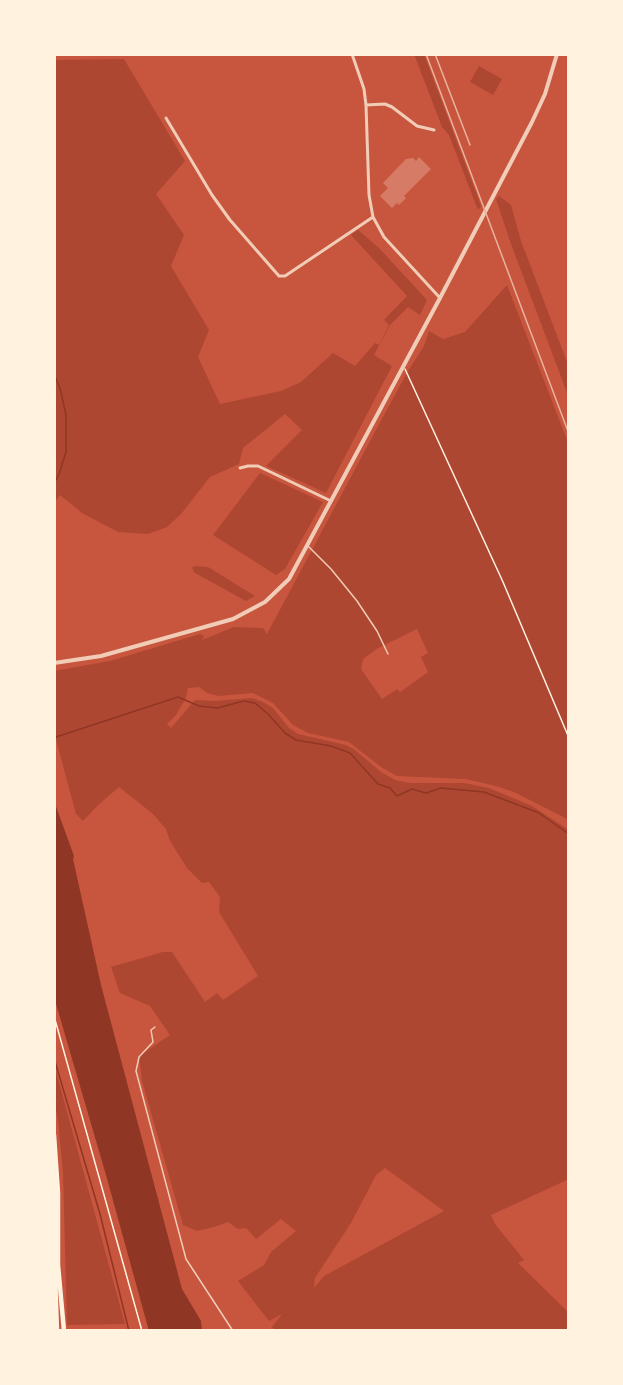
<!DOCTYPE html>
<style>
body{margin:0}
#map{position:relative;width:623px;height:1385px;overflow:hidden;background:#c8553d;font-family:Jost,sans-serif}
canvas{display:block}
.frame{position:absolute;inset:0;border:56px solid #fff3e0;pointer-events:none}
</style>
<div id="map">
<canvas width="623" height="1385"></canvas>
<div class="frame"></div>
</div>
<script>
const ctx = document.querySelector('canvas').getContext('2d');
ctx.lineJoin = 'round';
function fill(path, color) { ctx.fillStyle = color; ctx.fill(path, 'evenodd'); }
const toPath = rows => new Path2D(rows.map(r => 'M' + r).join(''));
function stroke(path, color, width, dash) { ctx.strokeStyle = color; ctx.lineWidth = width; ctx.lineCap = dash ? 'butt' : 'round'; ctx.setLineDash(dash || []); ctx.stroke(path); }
fill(toPath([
 [414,54,424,54,481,206,478,210,449,135,442,127],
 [124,59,185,161,156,194,184,235,171,266,209,330,198,357,220,404,281,391,301,382,333,353,355,366,375,343,379,345,389,325,384,320,407,296,351,235,358,230,379,248,427,300,420,315,408,307,390,325,374,355,392,366,326,493,266,466,302,430,285,414,243,448,239,464,210,477,181,514,167,527,148,534,118,532,82,513,60,495,54,503,54,60],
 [479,66,502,79,493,95,470,82],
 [499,196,511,205,521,241,569,367,569,398,511,244,496,199],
 [507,285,569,445,569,820,514,792,492,785,465,779,397,776,381,767,349,742,308,733,293,725,273,703,253,693,218,696,207,693,199,687,188,688,186,698,176,715,167,724,171,728,195,700,214,701,252,698,263,702,273,708,289,728,298,734,346,745,355,750,381,772,395,780,409,783,464,783,489,788,532,806,569,830,569,1179,491,1215,495,1224,524,1260,518,1263,569,1313,569,1331,277,1331,272,1327,282,1314,269,1321,238,1281,264,1265,271,1252,296,1231,281,1219,256,1239,246,1228,238,1229,228,1222,214,1227,197,1231,183,1225,142,1081,139,1056,170,1035,150,1006,120,993,111,967,163,952,172,952,205,1002,217,993,223,1000,258,976,219,912,220,897,209,882,202,883,187,868,170,841,166,829,153,814,119,787,97,806,83,821,76,814,54,732,54,671,110,661,200,634,204,636,202,640,234,627,263,628,267,634,384,415,408,371,424,346,429,331,443,339,465,332],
 [417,629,428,653,421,657,428,672,400,692,397,689,382,699,361,669,363,659,378,648],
 [385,1168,444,1211,324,1276,314,1288,315,1278,351,1223,376,1175],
 [260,473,323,502,285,569,276,575,213,535],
 [194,566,208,567,255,596,246,601,195,573,192,568],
 [54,1066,57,1075,125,1324,67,1325,63,1172,58,1120,54,1101]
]), '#ae4732');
fill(toPath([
 [54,801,74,856,73,859,101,985,182,1289,201,1321,202,1331,149,1331,106,1175,54,997]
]), '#8f3625');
stroke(toPath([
 [54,374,60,388,66,415,66,452,59,474,54,484],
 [56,737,178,697,199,706,217,708,244,701,255,703,268,714,285,733,296,740,331,746,350,753,378,784,390,788,397,796,412,789,426,793,441,788,484,792,539,813,569,834],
 [54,1058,100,1214,129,1331]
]), '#8f3625', 1.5);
fill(toPath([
 [419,157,431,169,404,196,406,198,399,205,397,203,392,208,380,196,388,188,383,183,406,159,413,158,416,161]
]), '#d67c66');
stroke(toPath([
 [405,369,503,582,569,738],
 [54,1016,142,1331]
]), '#fff3e0', 1.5);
stroke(toPath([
 [308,546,331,569,357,601,377,631,388,654],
 [155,1027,151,1030,153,1042,139,1057,136,1071,186,1259,233,1331]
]), '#f1ccb7', 1.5);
stroke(toPath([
 [352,54,364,89,366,105,369,195,373,217,384,237,440,298],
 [366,105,385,104,392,107,417,126,434,130],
 [166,118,212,195,230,220,279,276,285,276,373,217],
 [240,468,248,466,258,466,331,501]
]), '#f1ccb7', 3);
stroke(toPath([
 [54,663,101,656,233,619,265,602,289,579,440,298,532,122,545,94,557,54]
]), '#f1ccb7', 4);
stroke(toPath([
 [54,1135,58,1193,58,1265,64,1331],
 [57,1331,55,1273,58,1265]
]), '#fff3e0', 4.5);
stroke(toPath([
 [426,54,569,434],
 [435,54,470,145]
]), '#e9b49f', 1.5);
</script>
